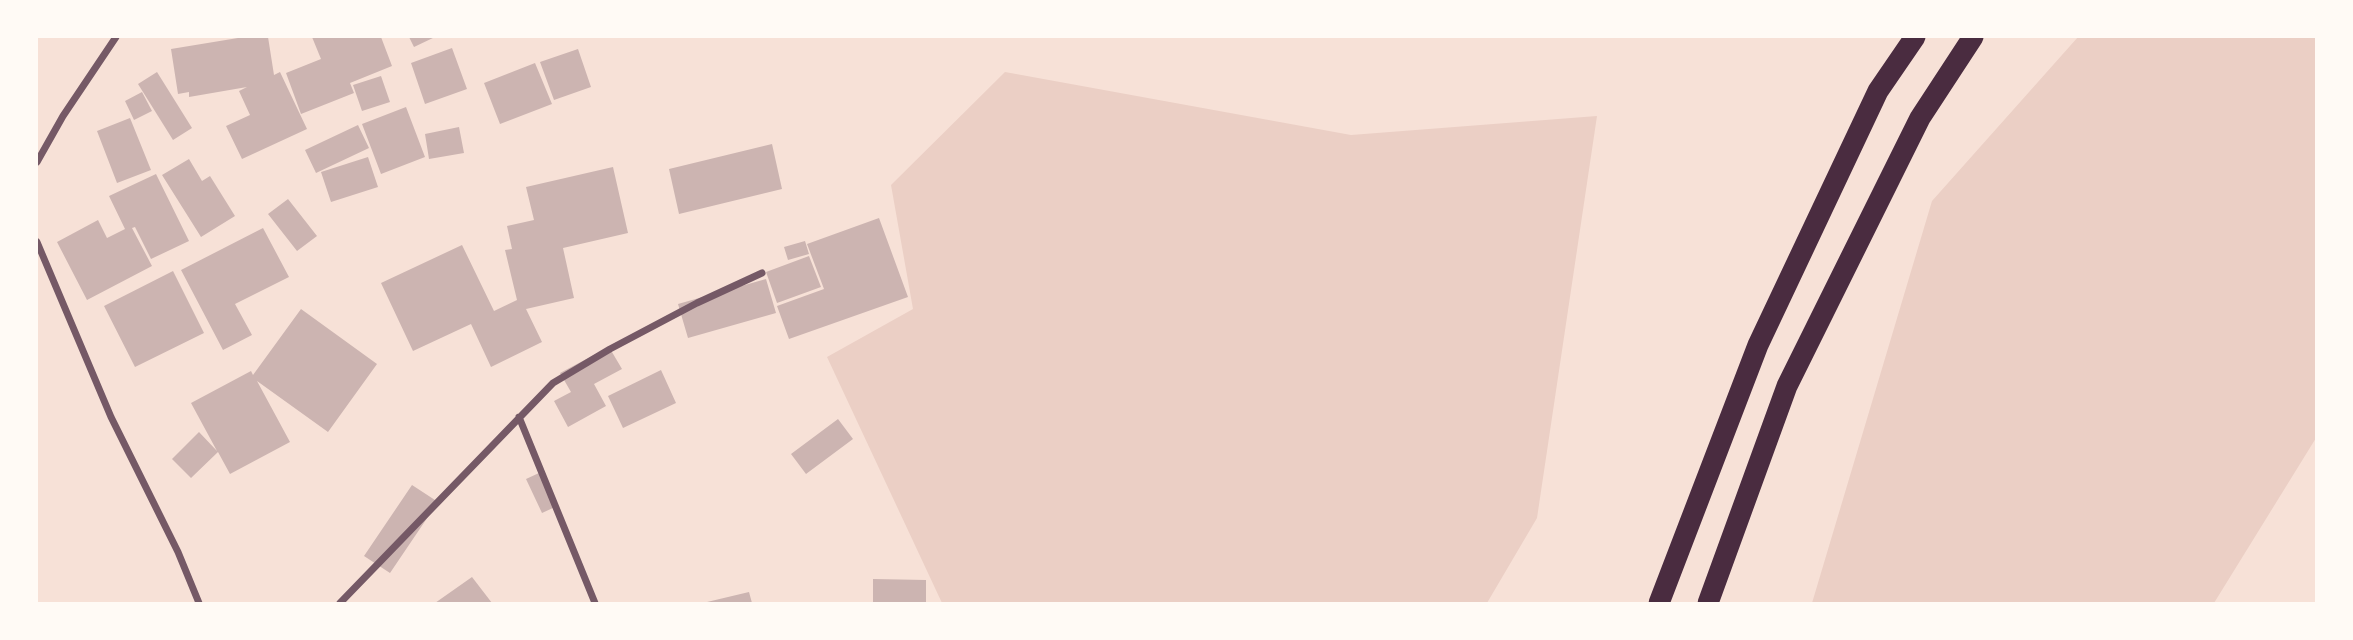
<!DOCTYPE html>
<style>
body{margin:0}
#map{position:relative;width:2353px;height:640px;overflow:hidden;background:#f7e1d7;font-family:Overpass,sans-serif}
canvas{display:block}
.frame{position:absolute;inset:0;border:38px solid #fffaf5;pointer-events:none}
</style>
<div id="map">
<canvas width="2353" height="640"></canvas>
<div class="frame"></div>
</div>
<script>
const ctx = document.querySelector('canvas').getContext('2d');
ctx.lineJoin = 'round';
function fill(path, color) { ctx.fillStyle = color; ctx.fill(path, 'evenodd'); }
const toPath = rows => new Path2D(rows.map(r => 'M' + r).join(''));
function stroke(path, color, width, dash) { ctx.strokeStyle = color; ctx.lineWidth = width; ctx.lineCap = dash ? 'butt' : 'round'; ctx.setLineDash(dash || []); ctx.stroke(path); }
fill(toPath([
 [2078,37,2316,37,2316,438,2214,603,1812,603,1932,201],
 [1005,72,1351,135,1597,116,1537,518,1487,603,942,603,827,357,913,309,891,185]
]), '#ebcfc5');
fill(toPath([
 [244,37,268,37,274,75,280,72,307,129,242,159,226,126,250,115,239,91,247,87,189,97,189,92,178,94,171,49],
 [312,37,381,37,392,66,350,83,354,93,301,114,286,73,321,59],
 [409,37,435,37,414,47],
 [452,48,467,89,425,104,411,63],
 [578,49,591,87,554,100,540,62],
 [535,63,552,104,500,124,484,83],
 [157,72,192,128,173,140,138,84],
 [381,76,390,102,362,111,353,85],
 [142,92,152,111,134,120,125,101],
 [406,107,425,157,381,174,362,124],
 [130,118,151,170,117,183,97,131],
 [358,125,369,148,316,173,305,150],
 [459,127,464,153,429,159,425,134],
 [772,144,782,189,679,214,669,169],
 [368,157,378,187,331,202,321,172],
 [189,159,202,181,210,176,235,216,201,237,162,175],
 [613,167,628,233,563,248,574,298,526,309,542,342,491,367,471,324,413,351,381,283,462,245,494,311,517,300,505,250,512,249,507,226,534,220,526,187],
 [156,174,189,241,151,259,135,227,132,228,152,266,87,300,57,242,98,220,107,238,125,229,109,196],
 [288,199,317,236,297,251,268,214],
 [879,218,908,297,789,339,777,306,824,289,807,244],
 [263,228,289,277,235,304,252,335,223,350,181,270],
 [805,241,809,254,788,260,784,247],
 [809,256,821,287,777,303,766,272],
 [173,271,204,333,135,367,104,306],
 [766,279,776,313,688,338,678,304],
 [301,309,377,364,328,432,257,381,290,442,230,474,218,452,191,478,172,459,199,432,217,451,191,403,251,371,253,375],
 [609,347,622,369,594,384,606,406,568,427,554,401,571,392,560,373],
 [661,370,676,403,623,428,608,396],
 [838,419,853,439,806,474,791,454],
 [539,473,555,507,542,513,526,479],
 [412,485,438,502,390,573,364,556],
 [472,577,492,603,435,603],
 [873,579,926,580,926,603,873,603],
 [749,592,752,603,707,603,707,602]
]), '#ccb4b1');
stroke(toPath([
 [37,162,63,116,116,37],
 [37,242,111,417,178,552,199,603],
 [519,417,595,603],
 [340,603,553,383,610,349,697,303,762,273]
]), '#755966', 7);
stroke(toPath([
 [1659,603,1758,345,1878,91,1915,37],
 [1708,603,1787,386,1920,118,1973,37]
]), '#4a2c40', 21);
</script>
